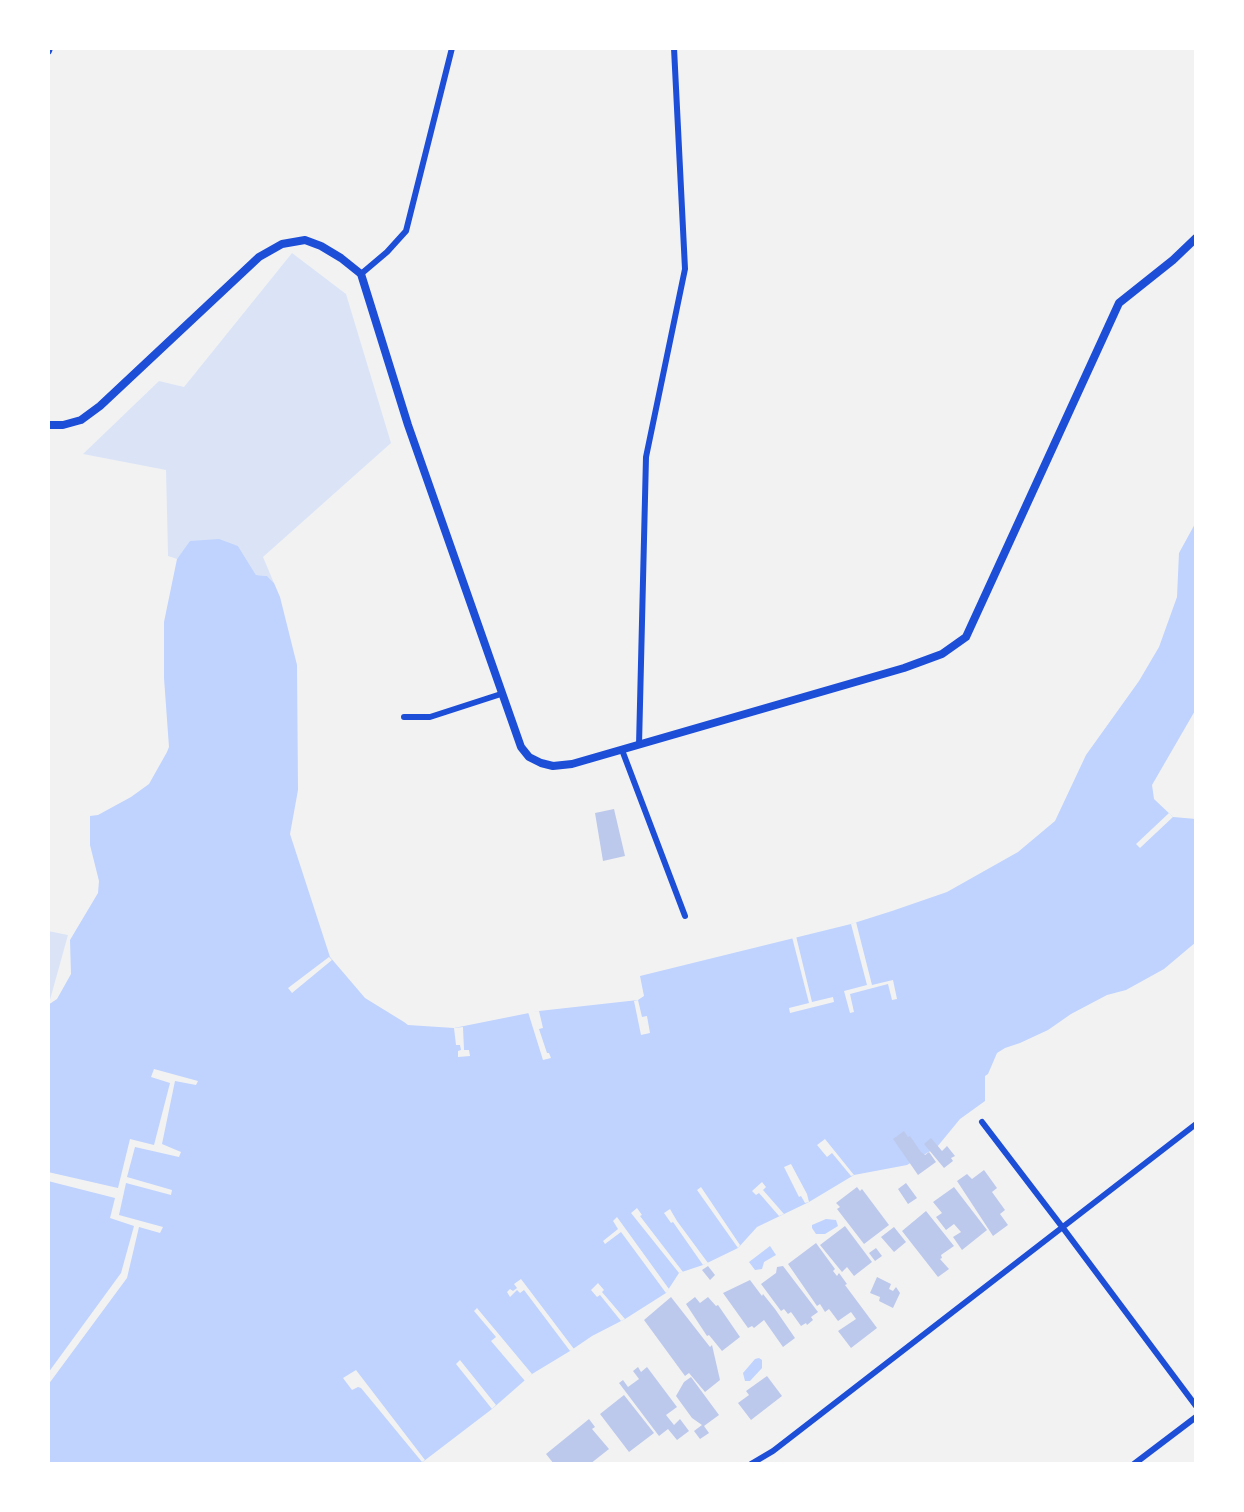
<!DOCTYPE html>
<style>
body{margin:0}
#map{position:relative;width:1244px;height:1512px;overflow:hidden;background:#f2f2f2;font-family:Signika,sans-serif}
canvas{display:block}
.frame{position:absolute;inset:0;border:50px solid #fff;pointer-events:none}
</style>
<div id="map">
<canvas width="1244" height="1512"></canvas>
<div class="frame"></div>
</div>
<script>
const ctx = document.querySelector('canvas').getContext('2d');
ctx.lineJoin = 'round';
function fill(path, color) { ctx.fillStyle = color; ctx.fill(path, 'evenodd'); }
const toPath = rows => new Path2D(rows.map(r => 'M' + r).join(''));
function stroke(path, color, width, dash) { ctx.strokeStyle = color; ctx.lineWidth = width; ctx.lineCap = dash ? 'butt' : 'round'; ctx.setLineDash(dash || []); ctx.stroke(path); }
fill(toPath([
 [292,253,346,294,391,443,263,557,274,583,267,576,256,575,238,546,191,541,177,559,168,556,166,470,83,454,159,381,184,387],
 [48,931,68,935,48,1007]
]), '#dbe4f7');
fill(toPath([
 [1196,522,1196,709,1152,785,1154,799,1173,817,1196,819,1196,942,1164,969,1126,990,1107,995,1071,1014,1048,1030,1020,1043,1005,1048,997,1053,988,1074,985,1076,985,1101,960,1119,937,1147,907,1165,854,1175,809,1202,757,1227,738,1248,703,1265,679,1273,666,1293,625,1319,592,1336,570,1351,532,1374,492,1409,420,1464,48,1464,48,1005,57,999,71,974,70,940,98,893,99,881,90,845,90,816,98,815,131,797,149,784,167,752,169,747,164,678,164,622,177,559,190,541,219,539,238,546,256,575,267,576,274,583,280,597,297,665,298,790,290,834,330,957,365,998,404,1022,408,1025,454,1028,539,1011,638,1000,644,996,640,976,851,924,892,911,947,892,1018,852,1055,821,1086,755,1139,681,1159,647,1177,597,1179,553],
 [826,1219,836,1220,838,1226,825,1234,816,1234,812,1228,812,1225],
 [770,1246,776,1255,764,1262,762,1269,755,1270,749,1262],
 [759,1358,762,1360,762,1368,750,1381,745,1381,743,1373,755,1359]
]), '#bfd3fe');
fill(toPath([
 [1169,813,1173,817,1140,848,1136,844],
 [856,922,872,985,893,980,897,999,892,1000,888,984,850,994,854,1012,850,1013,844,991,867,985,851,924],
 [796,936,812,1002,833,997,834,1002,790,1013,789,1008,809,1003,792,937],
 [329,957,332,960,292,993,288,988],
 [638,1000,642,1017,647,1016,650,1033,641,1035,634,1001],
 [539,1011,543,1028,539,1029,547,1053,549,1053,551,1058,543,1060,528,1012],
 [463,1027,464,1050,469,1050,470,1056,458,1057,458,1051,461,1050,460,1045,456,1045,454,1028],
 [154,1069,198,1081,196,1085,175,1081,162,1144,181,1152,179,1157,135,1147,127,1177,172,1190,171,1195,126,1183,119,1215,163,1227,160,1233,139,1227,127,1278,48,1385,48,1373,121,1273,134,1226,110,1218,115,1198,48,1181,48,1172,118,1188,130,1139,154,1145,170,1083,151,1077],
 [825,1139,854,1175,851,1176,832,1153,827,1157,817,1145],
 [791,1164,807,1194,809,1202,805,1203,801,1196,799,1197,784,1167],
 [762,1182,766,1187,763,1190,784,1214,779,1216,759,1193,756,1195,752,1191],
 [701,1187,740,1245,738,1248,697,1190],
 [637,1208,642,1215,640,1216,683,1272,679,1273,631,1213],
 [670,1209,677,1221,708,1263,703,1265,673,1222,671,1223,664,1213],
 [617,1217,669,1289,666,1293,621,1232,605,1244,603,1241,618,1229,613,1221],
 [521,1279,574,1349,570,1351,524,1290,520,1293,517,1290,510,1297,507,1292,510,1289,513,1291,517,1288,514,1284],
 [598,1283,604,1290,602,1292,625,1319,621,1321,600,1295,597,1297,591,1290],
 [477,1308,532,1374,525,1381,491,1341,496,1337,474,1311],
 [460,1360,496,1405,492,1409,456,1364],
 [356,1370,425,1460,422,1462,361,1388,358,1387,352,1390,343,1378]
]), '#f2f2f2');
fill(toPath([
 [614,809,625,856,603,861,595,813],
 [904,1131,908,1137,910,1136,921,1152,925,1155,929,1152,936,1162,918,1175,893,1139],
 [931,1138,942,1151,947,1146,955,1156,951,1158,953,1161,944,1168,924,1144],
 [984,1170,997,1188,992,1192,1005,1210,1000,1214,1008,1225,993,1236,957,1181,967,1174,972,1179],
 [906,1183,917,1198,908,1204,898,1189],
 [857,1187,860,1191,862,1189,889,1225,864,1244,837,1209,840,1207,836,1203],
 [954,1187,987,1230,962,1250,953,1237,961,1232,954,1224,946,1230,936,1217,942,1213,933,1202],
 [926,1211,954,1246,941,1255,942,1258,940,1259,949,1269,938,1277,902,1231],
 [845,1226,872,1262,854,1276,847,1267,842,1272,820,1245],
 [894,1227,906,1242,894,1252,881,1237],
 [816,1243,835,1269,833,1271,837,1276,839,1273,847,1284,845,1285,877,1328,851,1348,838,1331,856,1319,851,1312,838,1321,829,1309,825,1312,820,1304,817,1306,788,1264],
 [876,1248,882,1256,875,1261,869,1253],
 [708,1266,715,1275,710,1280,702,1270],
 [783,1266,818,1312,811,1317,813,1320,807,1325,806,1323,801,1326,791,1312,788,1314,784,1309,781,1311,761,1284,776,1273,777,1267],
 [877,1277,891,1284,889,1289,893,1291,896,1287,900,1293,893,1308,879,1301,880,1297,870,1293],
 [750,1280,762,1296,763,1294,775,1309,795,1338,783,1347,764,1320,754,1328,752,1326,748,1328,723,1293],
 [671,1297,710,1347,712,1345,720,1380,705,1392,689,1373,685,1376,644,1320],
 [695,1297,700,1303,708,1297,716,1306,718,1305,740,1337,722,1351,709,1335,707,1336,686,1304],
 [638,1367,641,1372,647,1367,677,1407,666,1415,674,1425,680,1419,689,1431,677,1440,668,1429,659,1436,619,1383,623,1380,628,1387,639,1379,633,1371],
 [767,1376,782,1396,751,1420,738,1403,749,1395,746,1391],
 [691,1377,719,1415,704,1426,709,1433,700,1439,694,1431,702,1425,692,1418,676,1396,684,1382],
 [624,1395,654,1433,629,1452,600,1414],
 [589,1419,595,1427,592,1429,609,1449,590,1464,554,1464,546,1454]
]), '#bdc9ec');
stroke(toPath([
 [361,274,387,252,406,231,452,48],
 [404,717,430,717,501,694],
 [639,745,646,457,685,269,674,48],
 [622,750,685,916],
 [982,1122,1063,1228,1196,1406],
 [751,1464,773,1451,1196,1124],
 [1134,1464,1196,1417]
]), '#1d4ed8', 6);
stroke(toPath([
 [48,51,49,48],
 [48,425,63,425,81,420,100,406,259,257,282,244,305,240,321,246,341,258,361,274,408,425,521,747,529,757,541,763,553,766,572,764,904,668,942,654,966,637,1119,303,1173,260,1196,238]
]), '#1d4ed8', 8);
</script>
